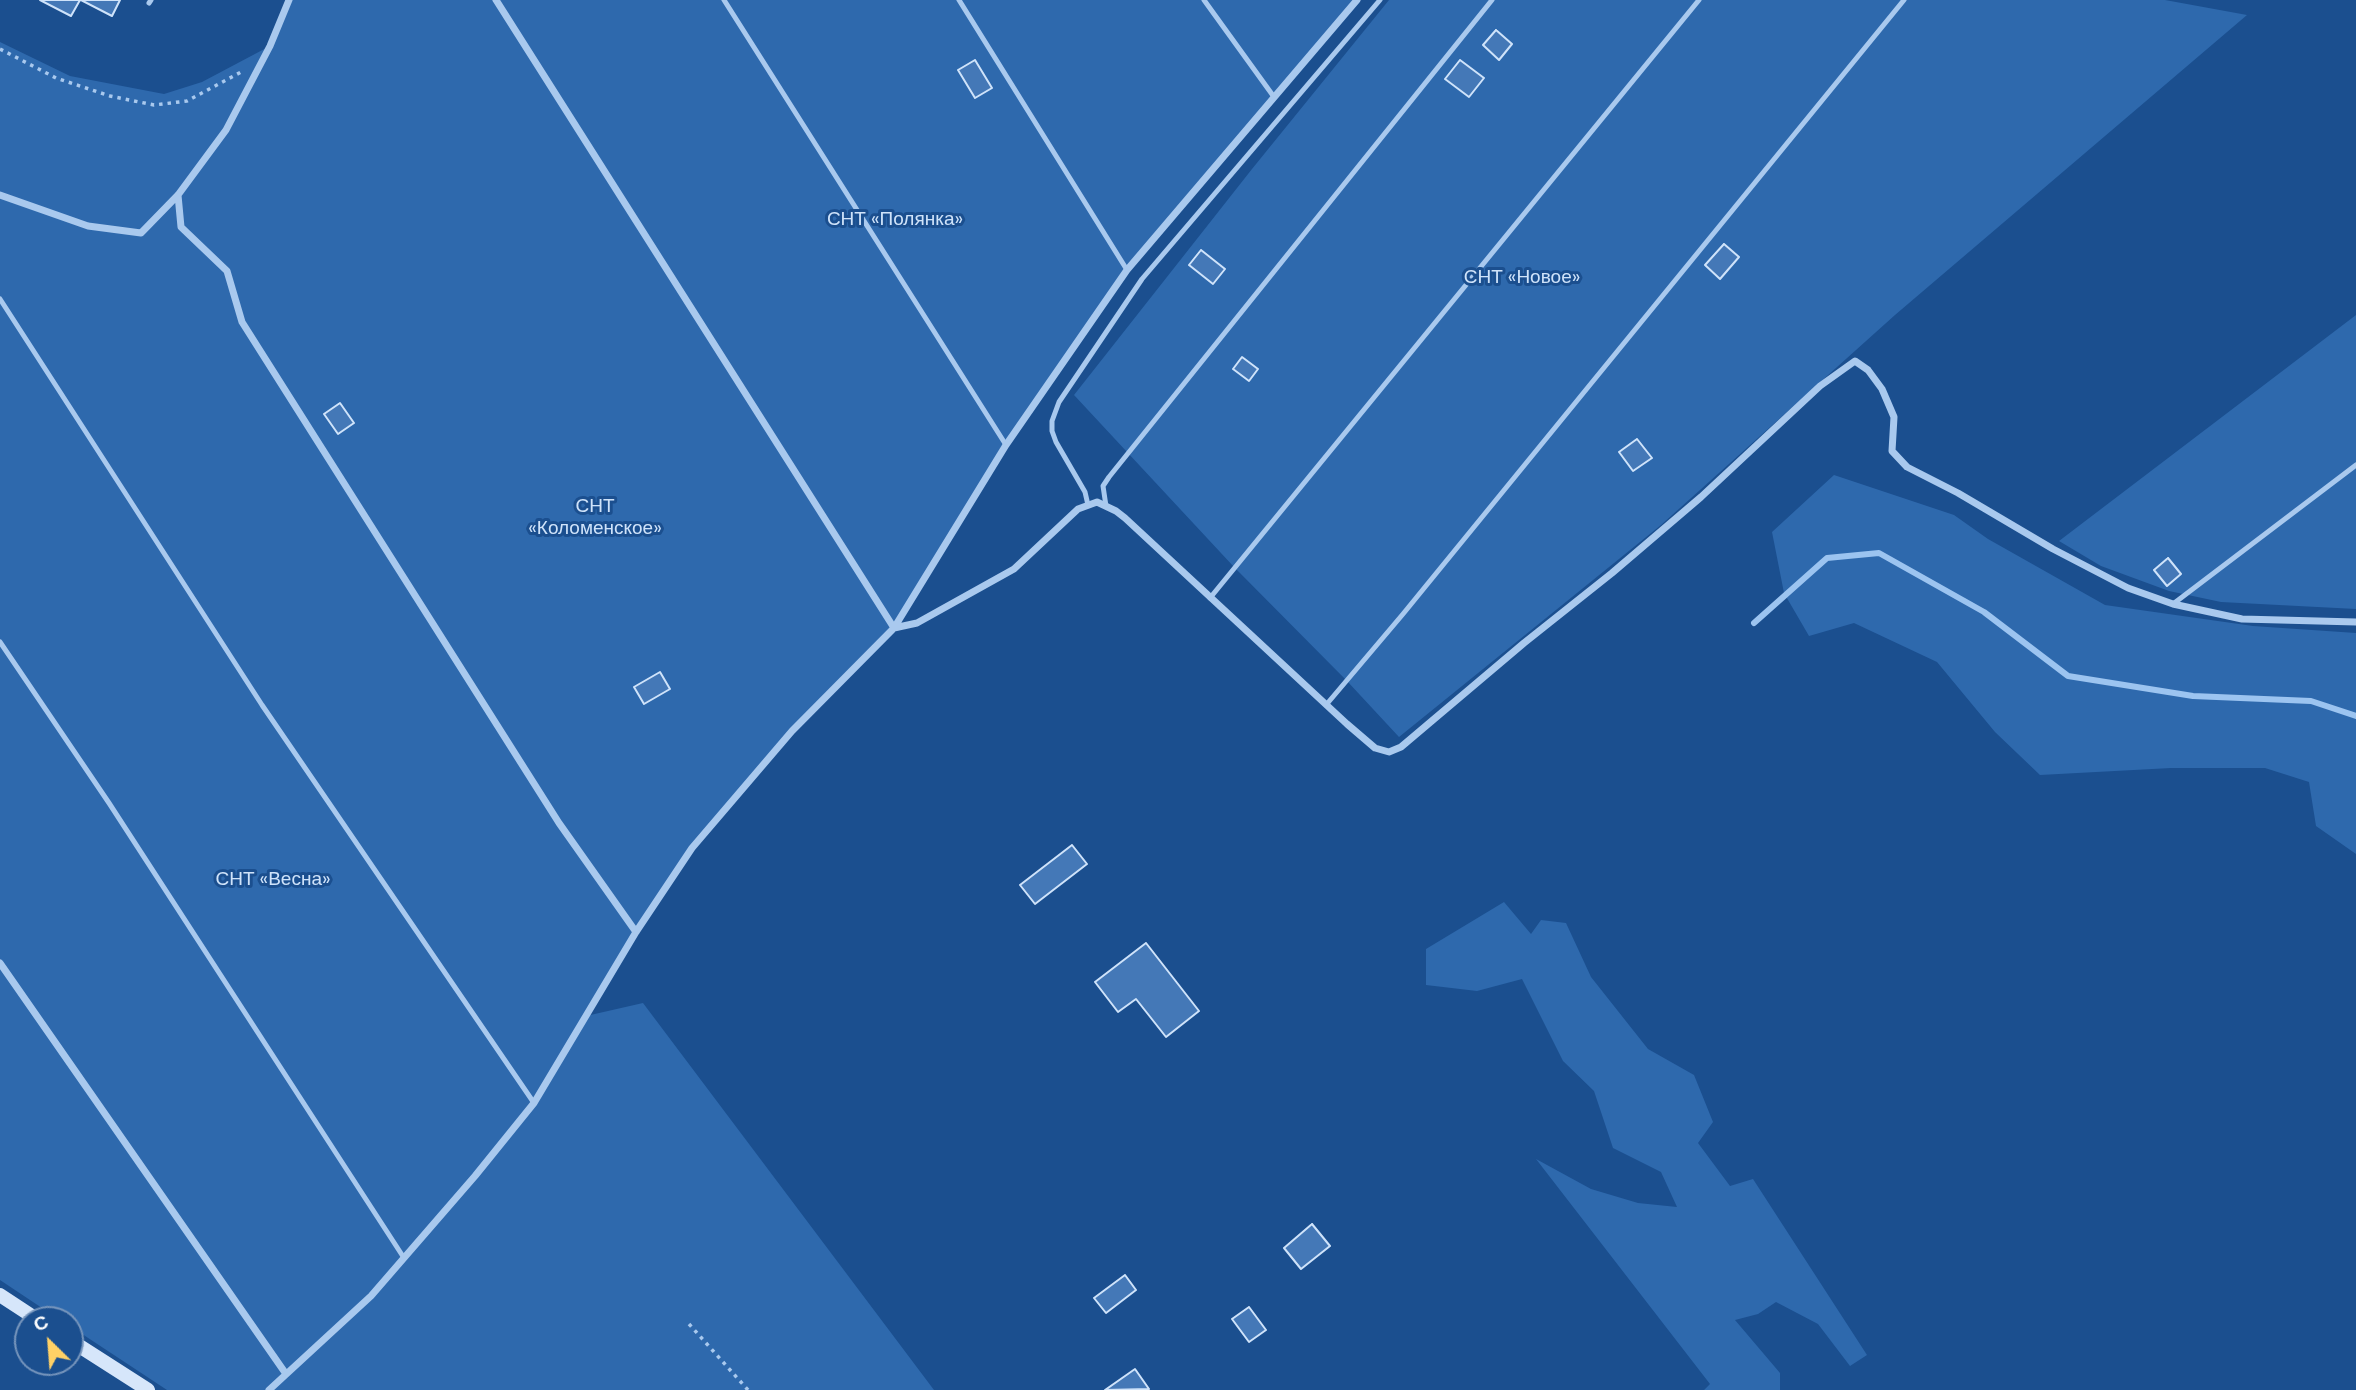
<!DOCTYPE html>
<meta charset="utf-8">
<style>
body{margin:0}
#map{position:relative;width:2356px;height:1390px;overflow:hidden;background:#1b4f8f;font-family:"DM Sans",sans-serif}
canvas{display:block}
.north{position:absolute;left:14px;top:1306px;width:70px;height:70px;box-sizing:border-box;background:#1b4f8f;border:2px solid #7695bc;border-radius:50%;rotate:335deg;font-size:19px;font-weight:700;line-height:28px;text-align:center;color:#fff}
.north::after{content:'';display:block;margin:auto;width:24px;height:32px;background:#ffd166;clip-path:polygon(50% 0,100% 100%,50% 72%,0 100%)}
</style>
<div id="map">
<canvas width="2356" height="1390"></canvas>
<div class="north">С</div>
</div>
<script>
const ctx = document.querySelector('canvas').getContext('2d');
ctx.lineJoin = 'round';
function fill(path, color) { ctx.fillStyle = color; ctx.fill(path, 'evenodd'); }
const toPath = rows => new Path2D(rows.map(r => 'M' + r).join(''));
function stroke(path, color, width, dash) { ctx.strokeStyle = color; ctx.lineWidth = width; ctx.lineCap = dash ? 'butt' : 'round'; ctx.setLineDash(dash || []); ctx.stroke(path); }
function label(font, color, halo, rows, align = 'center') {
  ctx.font = font + ' "DM Sans",sans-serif'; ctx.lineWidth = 6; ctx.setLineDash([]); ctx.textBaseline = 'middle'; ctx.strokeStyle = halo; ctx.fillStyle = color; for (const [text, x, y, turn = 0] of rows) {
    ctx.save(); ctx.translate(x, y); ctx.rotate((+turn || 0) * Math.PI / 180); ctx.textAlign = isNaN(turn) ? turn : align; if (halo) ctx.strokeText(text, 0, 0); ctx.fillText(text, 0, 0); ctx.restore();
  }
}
fill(toPath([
 [289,0,1357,0,1127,270,1006,445,894,628,792,731,692,848,586,1016,643,1003,934,1390,167,1390,70,1326,70,1320,60,1320,0,1280,0,42,70,76,164,94,202,82,270,46],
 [1389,0,2165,0,2247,15,1895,315,1661,525,1399,737,1347,681,1234,567,1074,395,1252,169],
 [2356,315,2356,609,2221,602,2169,591,2101,566,2059,541],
 [1834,475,1954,515,1988,539,2105,605,2253,626,2356,633,2356,854,2316,826,2309,782,2265,768,2171,768,2040,775,1995,732,1937,662,1854,623,1809,636,1784,593,1772,532],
 [1504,902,1531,934,1541,920,1566,923,1591,977,1648,1049,1694,1075,1713,1122,1698,1143,1730,1186,1753,1179,1867,1355,1850,1366,1818,1324,1776,1302,1758,1314,1735,1320,1780,1373,1780,1390,1704,1390,1710,1384,1536,1159,1591,1189,1638,1203,1677,1207,1661,1172,1613,1148,1594,1091,1563,1061,1522,979,1477,991,1426,985,1426,949]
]), '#2e69ad');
stroke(toPath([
 [1754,623,1827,558,1879,553,1984,612,2068,676,2193,696,2311,701,2356,716]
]), '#9cc4f0', 6);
const building = toPath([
 [40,0,80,0,71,16,40,0],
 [81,0,120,0,112,16,81,0],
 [1496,30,1512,44,1499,60,1483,45,1496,30],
 [975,60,992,88,975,98,958,70,975,60],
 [1460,60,1484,78,1469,97,1445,79,1460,60],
 [1724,244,1739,257,1720,279,1705,265,1724,244],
 [1201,250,1225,269,1213,284,1189,265,1201,250],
 [1242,357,1258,369,1249,381,1233,369,1242,357],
 [340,403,354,423,338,434,324,414,340,403],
 [1637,439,1652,458,1633,471,1619,452,1637,439],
 [2168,558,2181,574,2167,586,2154,570,2168,558],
 [660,672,670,689,644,704,634,687,660,672],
 [1072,845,1087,864,1035,904,1020,885,1072,845],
 [1146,943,1199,1011,1166,1037,1136,999,1118,1012,1095,982,1146,943],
 [1312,1224,1330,1246,1301,1269,1284,1248,1312,1224],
 [1125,1275,1136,1290,1106,1313,1094,1298,1125,1275],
 [1249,1307,1266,1330,1249,1342,1232,1319,1249,1307],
 [1135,1369,1149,1389,1105,1390,1135,1369]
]);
fill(building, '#4478b7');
stroke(building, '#cfe3fa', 2);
stroke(toPath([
 [0,49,56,78,110,96,154,105,187,101,243,71],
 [689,1324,748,1390]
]), '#a9c9ee', 3.5, [3.5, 5]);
stroke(toPath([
 [724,0,1006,445],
 [959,0,1127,270],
 [1204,0,1274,97],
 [149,3,151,0],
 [0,299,262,705,534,1103],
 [1088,505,1085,492,1056,442,1052,431,1052,421,1059,402,1142,279,1380,0],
 [1106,506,1103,486,1109,477,1492,0],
 [1210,598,1699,0],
 [2173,604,2356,465],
 [0,642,109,803,404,1258],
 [1326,705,1403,614,1904,0]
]), '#a9c9ee', 5);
stroke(toPath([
 [496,0,894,628],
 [0,195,88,226,141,233,178,195,226,130,270,46,289,0],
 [178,195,181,227,227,271,242,322,559,823,636,932],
 [894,628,917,623,1014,569,1078,509,1097,502,1116,511,1125,518,1347,724,1375,748,1389,752,1401,747,1524,643,1612,573,1701,497,1820,386,1855,361,1868,370,1882,389,1894,417,1892,451,1907,467,1958,493,2053,549,2128,588,2173,604,2242,619,2356,622],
 [0,963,286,1374],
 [269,1390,371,1296,475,1176,534,1103,636,932,692,848,792,731,894,628,1006,445,1127,270,1357,0]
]), '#a9c9ee', 7);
stroke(toPath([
 [0,1295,38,1320],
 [70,1340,148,1390]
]), '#d6e6fa', 14);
label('19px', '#cfe3fa', '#1b4f8f', [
 ["СНТ «Полянка»",895,220],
 ["СНТ «Новое»",1522,278],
 ["СНТ",595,507],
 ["«Коломенское»",595,529],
 ["СНТ «Весна»",273,880]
]);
</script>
